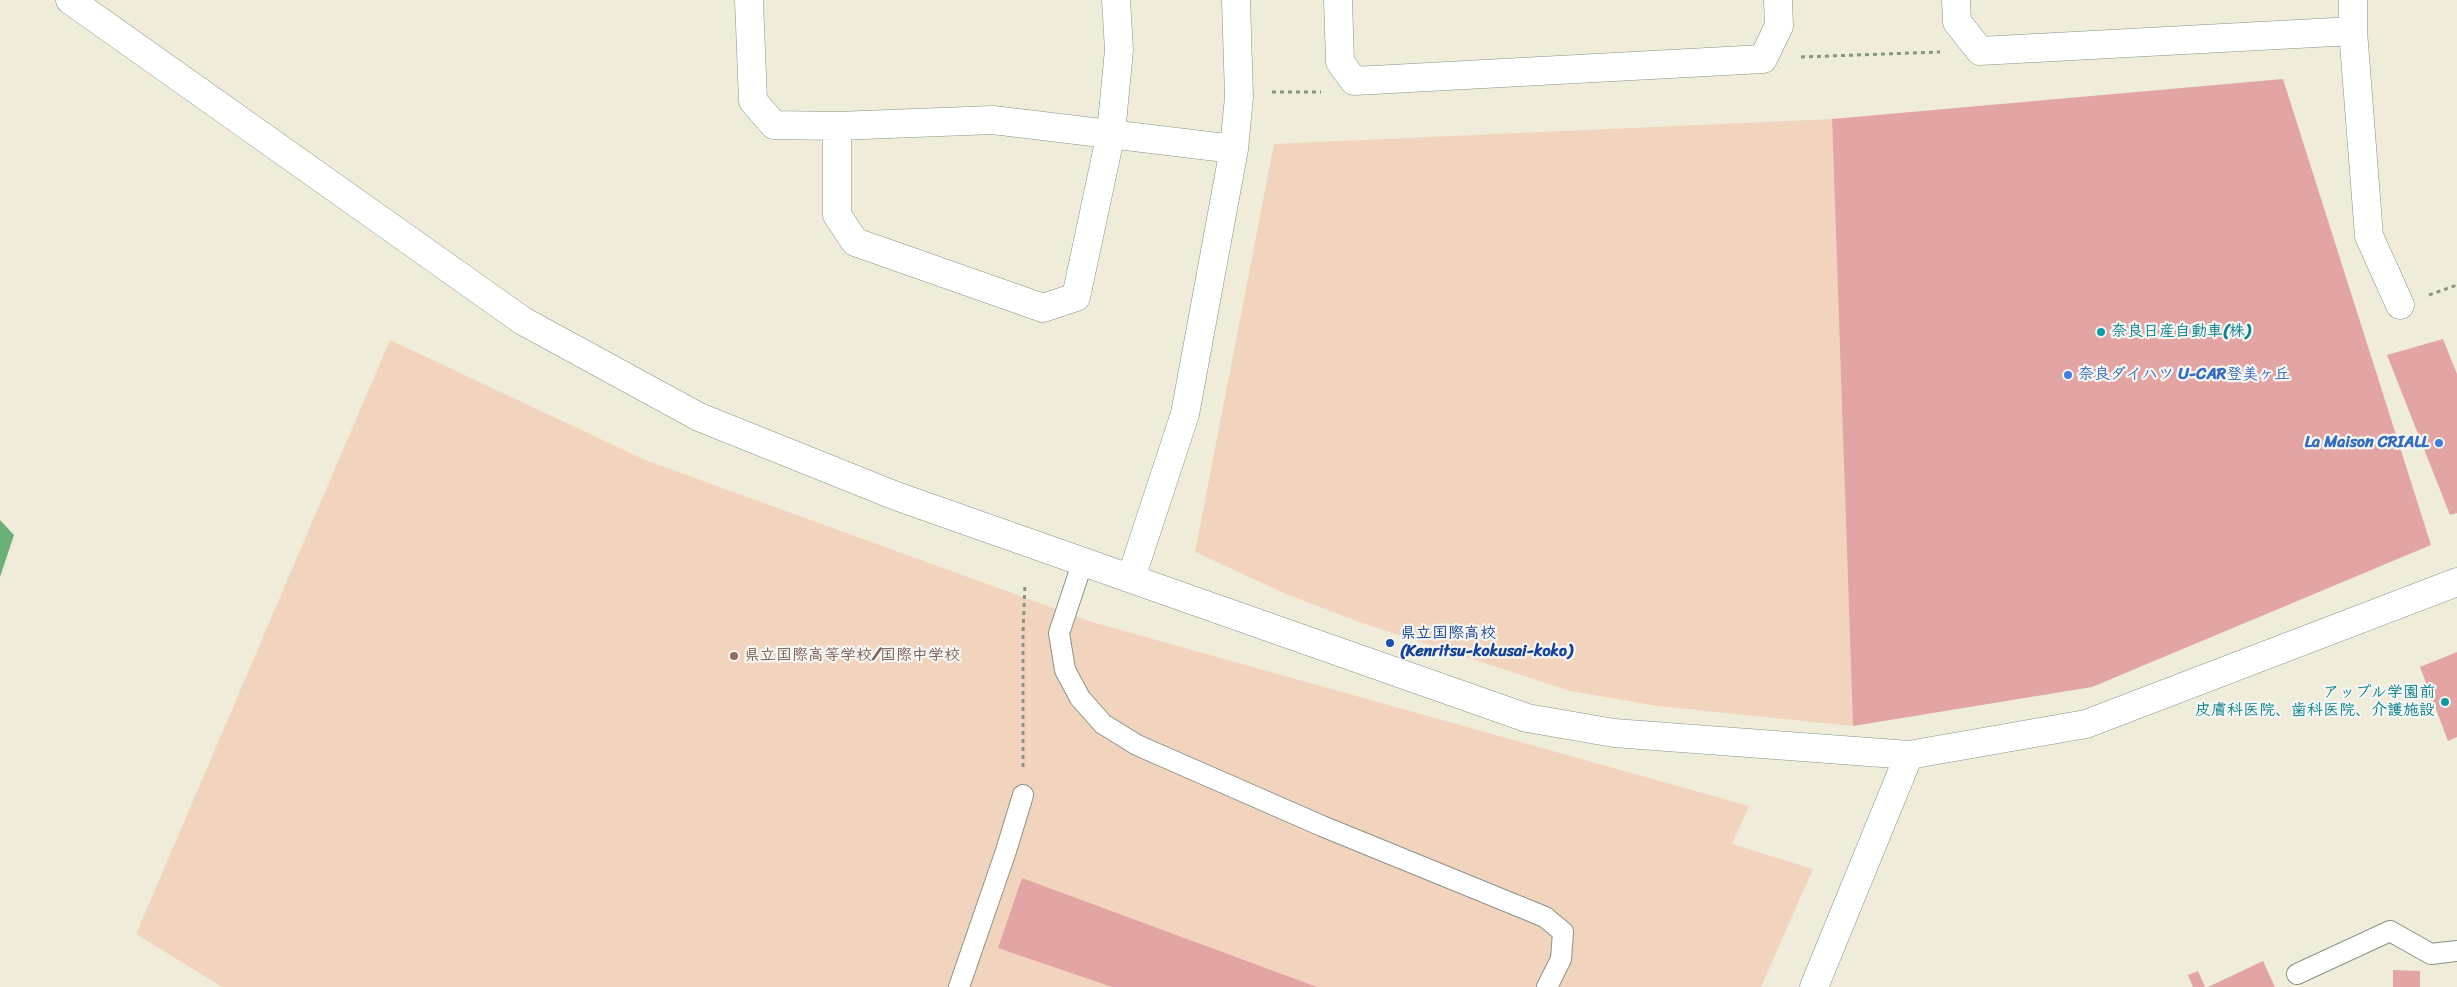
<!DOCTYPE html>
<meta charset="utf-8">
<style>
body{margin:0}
canvas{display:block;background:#efecd9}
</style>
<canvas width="2457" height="987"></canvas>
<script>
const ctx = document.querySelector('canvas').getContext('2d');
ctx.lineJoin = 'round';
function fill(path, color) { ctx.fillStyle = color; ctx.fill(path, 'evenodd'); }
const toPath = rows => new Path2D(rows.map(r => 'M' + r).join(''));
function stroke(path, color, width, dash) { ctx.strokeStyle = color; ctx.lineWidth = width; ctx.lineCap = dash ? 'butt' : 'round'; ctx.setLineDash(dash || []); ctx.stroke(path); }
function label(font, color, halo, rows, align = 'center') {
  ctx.font = font + ' Sriracha,"Klee One",sans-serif'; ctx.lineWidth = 4.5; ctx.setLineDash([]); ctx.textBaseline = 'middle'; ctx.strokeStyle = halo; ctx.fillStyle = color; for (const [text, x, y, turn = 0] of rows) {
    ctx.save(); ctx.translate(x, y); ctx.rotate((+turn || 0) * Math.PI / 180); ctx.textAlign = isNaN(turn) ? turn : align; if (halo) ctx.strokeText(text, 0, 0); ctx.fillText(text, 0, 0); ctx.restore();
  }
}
fill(toPath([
 [1832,119,1853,726,1658,706,1570,691,1359,622,1286,594,1195,552,1274,144],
 [390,340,645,460,1092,622,1749,806,1732,844,1813,869,1761,987,222,987,136,934]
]), '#f2d4be');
fill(toPath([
 [0,520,14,535,0,577]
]), '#6bb177');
fill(toPath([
 [2283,79,2431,545,2092,687,1853,726,1832,119],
 [2443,339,2457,374,2457,513,2450,515,2387,355],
 [2457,652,2457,737,2448,741,2420,667],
 [1022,878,1317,987,1112,987,998,948],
 [2263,961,2275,987,2208,987],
 [2393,970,2420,971,2420,987,2393,987],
 [2198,971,2205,987,2193,987,2188,975]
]), '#e2a5a4');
const service = toPath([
 [1083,561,1059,633,1065,670,1080,698,1103,724,1137,745,1322,826,1545,917,1563,932,1561,959,1547,987],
 [2297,974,2390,931,2431,954,2457,951],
 [959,987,1006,851,1023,795]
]);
const minor = toPath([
 [749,0,753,101,774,125,837,126,993,120,1234,149],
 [1338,0,1340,62,1354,81,1763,59,1779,26,1778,0],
 [1956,0,1957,22,1980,51,2353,31],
 [2353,0,2353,31,2369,236,2400,305],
 [837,126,837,215,855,242,1043,308,1076,297,1111,133,1119,50,1116,0],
 [1131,578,1185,414,1234,149,1239,97,1236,0]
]);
const tertiary = toPath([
 [70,0,523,321,699,417,896,496,1527,718,1614,733,1909,755,2086,724,2457,582],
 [1814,987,1909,755]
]);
stroke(service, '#879486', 22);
stroke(minor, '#879486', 29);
stroke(tertiary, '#879486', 29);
stroke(toPath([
 [1801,57,1940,52],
 [1272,92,1321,92],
 [2429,295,2457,285],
 [1023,767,1023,634,1025,583]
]), '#879486', 3, [4, 4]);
stroke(service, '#fff', 20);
stroke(minor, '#fff', 28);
stroke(tertiary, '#fff', 28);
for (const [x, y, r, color] of [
 [2101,332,5,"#0f9aa8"],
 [2068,375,5,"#3f7fe0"],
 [2439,443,5,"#3f7fe0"],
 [1390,643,5,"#1a4fb4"],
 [734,656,5,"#8d6e63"],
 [2445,702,5,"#0f9aa8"]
]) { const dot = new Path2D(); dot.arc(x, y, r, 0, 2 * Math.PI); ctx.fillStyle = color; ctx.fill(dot); stroke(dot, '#f6f6f2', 2); }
label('bold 16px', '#0d838f', '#f6f6f2', [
 ["奈良日産自動車(株)",2111,332],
 ["アップル学園前",2435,693,"right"],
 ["皮膚科医院、歯科医院、介護施設",2435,711,"right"]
], 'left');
label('bold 16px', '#366cbe', '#f6f6f2', [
 ["奈良ダイハツ U-CAR登美ヶ丘",2078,375],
 ["La Maison CRIALL",2429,443,"right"]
], 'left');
label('bold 16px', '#164399', '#f6f6f2', [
 ["県立国際高校",1400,634],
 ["(Kenritsu-kokusai-koko)",1400,652]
], 'left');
label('bold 16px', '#785e54', '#f6f6f2', [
 ["県立国際高等学校/国際中学校",744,656]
], 'left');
</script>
